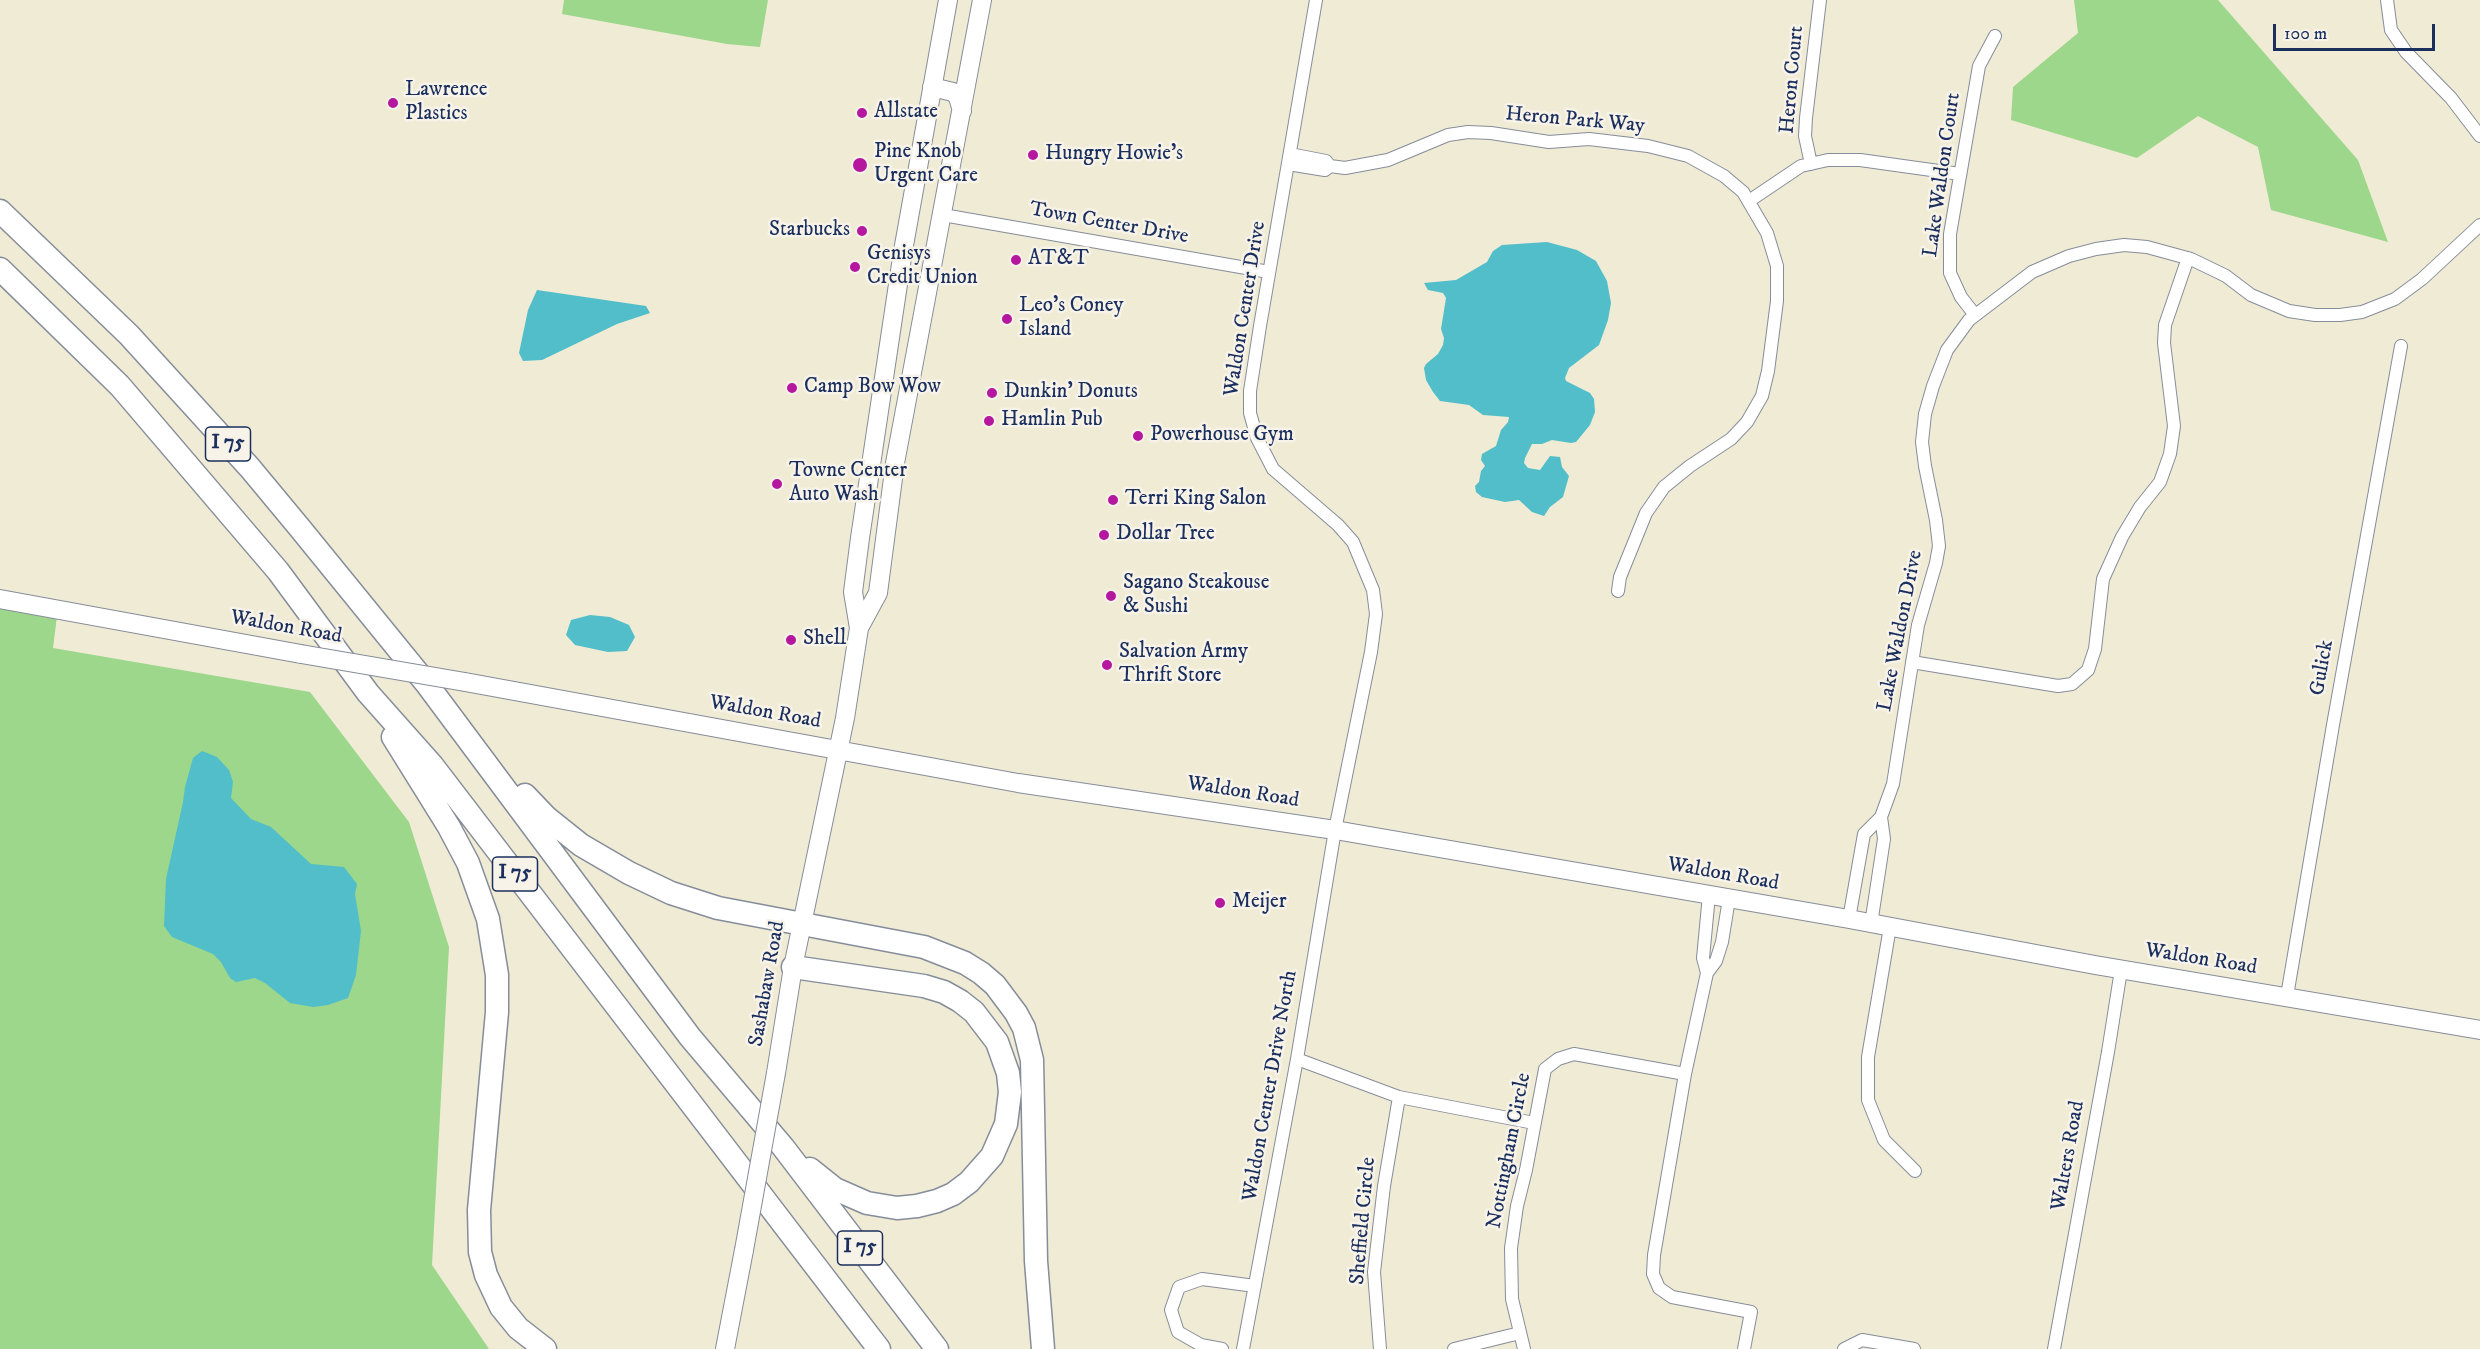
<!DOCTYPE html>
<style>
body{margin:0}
#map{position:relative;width:2480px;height:1349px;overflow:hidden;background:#f0ebd5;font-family:"IM FELL DW Pica",serif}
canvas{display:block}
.scale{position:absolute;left:2273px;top:24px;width:162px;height:27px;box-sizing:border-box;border:3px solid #1b2f5e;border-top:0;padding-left:8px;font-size:18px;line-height:21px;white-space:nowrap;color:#1b2f5e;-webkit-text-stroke:4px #f7f3e8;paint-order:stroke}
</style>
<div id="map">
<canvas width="2480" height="1349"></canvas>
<div class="scale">100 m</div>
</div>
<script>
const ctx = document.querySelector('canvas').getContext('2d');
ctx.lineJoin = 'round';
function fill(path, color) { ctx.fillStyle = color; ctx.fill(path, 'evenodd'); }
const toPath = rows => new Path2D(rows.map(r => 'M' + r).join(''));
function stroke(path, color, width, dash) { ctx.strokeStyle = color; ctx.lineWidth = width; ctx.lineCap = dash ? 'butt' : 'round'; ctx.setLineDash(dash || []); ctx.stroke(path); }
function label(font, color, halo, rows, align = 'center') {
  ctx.font = font + ' "IM FELL DW Pica",serif'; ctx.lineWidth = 5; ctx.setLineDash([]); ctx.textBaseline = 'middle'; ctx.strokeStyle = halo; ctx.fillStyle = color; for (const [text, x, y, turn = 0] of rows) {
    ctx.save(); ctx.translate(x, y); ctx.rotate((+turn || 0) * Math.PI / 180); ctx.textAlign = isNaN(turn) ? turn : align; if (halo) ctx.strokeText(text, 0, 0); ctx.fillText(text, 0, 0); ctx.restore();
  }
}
fill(toPath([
 [564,0,768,0,760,47,727,44,562,14],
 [2074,0,2218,0,2358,160,2388,242,2271,210,2258,147,2198,116,2137,158,2011,120,2013,87,2078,33],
 [0,606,57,616,53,648,310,692,409,822,449,947,432,1265,489,1349,0,1349]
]), '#9cd78b');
fill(toPath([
 [1547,242,1577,250,1596,261,1607,281,1611,303,1608,320,1599,345,1569,368,1565,378,1566,381,1590,393,1594,399,1595,412,1590,425,1576,442,1571,443,1552,440,1542,444,1532,444,1525,458,1524,463,1528,468,1540,470,1550,456,1560,457,1562,467,1569,476,1563,497,1550,507,1544,516,1532,512,1519,500,1505,502,1482,497,1476,492,1475,486,1479,482,1481,471,1485,466,1481,460,1482,454,1496,446,1501,430,1508,422,1509,417,1483,415,1469,405,1440,401,1433,392,1426,380,1424,368,1426,364,1438,354,1443,345,1444,338,1441,329,1446,298,1443,293,1428,290,1424,283,1456,280,1487,262,1493,251,1502,245],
 [537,290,646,306,650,313,617,324,542,360,523,361,519,353,528,310],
 [590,615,610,617,629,625,635,637,627,651,608,652,575,645,566,635,571,620],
 [202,751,217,757,229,770,233,782,231,798,251,819,271,827,311,864,344,867,357,884,355,894,361,931,356,975,348,998,328,1005,313,1007,290,1003,265,983,255,978,236,982,230,978,221,962,213,954,172,937,164,926,166,879,183,802,185,787,193,758]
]), '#51bec9');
const street = toPath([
 [2387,0,2391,30,2406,52,2451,98,2480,136],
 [1288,164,1325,170,1330,166,1326,161,1290,154],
 [1811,164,1805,136,1806,118,1820,0],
 [1330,166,1345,168,1388,160,1448,135,1468,132,1491,133,1549,142,1589,139,1648,146,1688,156,1724,176,1743,192,1767,233,1777,266,1777,301,1768,371,1762,396,1747,422,1731,439,1690,466,1664,487,1646,513,1620,577,1618,591],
 [1749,201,1801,166,1828,160,1860,160,1960,174],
 [943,215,1269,272],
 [1975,315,1961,297,1950,273,1950,234,1979,66,1995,36],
 [1912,662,2058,686,2072,684,2088,670,2095,649,2103,579,2122,537,2140,507,2160,482,2170,454,2174,426,2164,343,2165,325,2188,258],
 [1881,817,1893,784,1918,625,1936,563,1939,546,1936,520,1925,466,1922,442,1925,414,1933,386,1947,350,1969,320,2032,272,2069,256,2096,249,2124,245,2147,247,2191,259,2226,276,2251,295,2289,311,2315,315,2340,315,2362,312,2395,299,2422,279,2480,225],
 [1709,895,1703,958,1707,973,1716,961,1722,942,1729,899],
 [1849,919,1864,834,1881,817,1884,839,1871,924],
 [1890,927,1868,1057,1868,1100,1884,1140,1915,1171],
 [1707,973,1685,1074,1654,1255,1653,1274,1659,1288,1672,1297,1751,1312,1744,1349],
 [2287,996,2333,725,2401,346],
 [1297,1059,1399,1097,1534,1123],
 [1222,1349,1201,1345,1178,1332,1171,1310,1179,1287,1202,1279,1255,1286],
 [1243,1349,1297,1059,1335,830,1371,652,1376,614,1373,590,1353,542,1338,525,1273,469,1257,438,1250,413,1250,391,1260,326,1316,0],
 [1380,1349,1374,1272,1384,1186,1399,1097],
 [1454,1349,1520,1333],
 [1524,1349,1512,1299,1511,1248,1517,1206,1526,1170,1545,1069,1558,1059,1574,1054,1685,1074],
 [1844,1349,1862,1340,1914,1349],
 [2054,1349,2108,1052,2121,970]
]);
const secondary = toPath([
 [932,87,953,92,958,97,962,111],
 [0,599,301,654],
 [859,628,853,592,860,538,903,251,948,0],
 [465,682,1018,783,1335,830,1849,919,2095,965,2480,1030],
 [776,1073,793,967,845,718,859,628,878,593,895,463,982,0],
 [725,1349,744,1250]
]);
const highway = toPath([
 [0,211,129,335,250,468,299,527,426,683,690,1037,783,1147,937,1349],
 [0,269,120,386,278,571,368,693,432,765,879,1349],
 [393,737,449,827,468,863,488,919,497,975,497,1012,479,1210,480,1252,486,1275,501,1307,518,1328,545,1349],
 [525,795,546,817,581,845,629,873,671,893,718,908,924,947,965,963,981,973,995,985,1016,1013,1024,1028,1032,1060,1036,1261,1043,1349],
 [793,967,924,986,944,992,960,1001,974,1012,997,1042,1008,1073,1010,1092,1006,1124,992,1156,969,1182,953,1194,937,1201,917,1206,897,1208,867,1203,835,1189,810,1169]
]);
stroke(street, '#868d9a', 14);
stroke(secondary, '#868d9a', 20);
stroke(highway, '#868d9a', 25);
stroke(street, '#fff', 12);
stroke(secondary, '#fff', 18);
stroke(highway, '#fff', 22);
const secondaryBridge = toPath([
 [301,654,465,682],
 [744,1250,776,1073]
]);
stroke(secondaryBridge, '#868d9a', 20, []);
stroke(secondaryBridge, '#fff', 18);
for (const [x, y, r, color] of [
 [393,103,6,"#b5179e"],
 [862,113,6,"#b5179e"],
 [1033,155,6,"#b5179e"],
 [860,165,8,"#b5179e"],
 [862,231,6,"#b5179e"],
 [1016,260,6,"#b5179e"],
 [855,267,6,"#b5179e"],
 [1007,319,6,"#b5179e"],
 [792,388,6,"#b5179e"],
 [992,393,6,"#b5179e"],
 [989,421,6,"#b5179e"],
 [1138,436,6,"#b5179e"],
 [777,484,6,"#b5179e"],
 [1113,500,6,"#b5179e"],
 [1104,535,6,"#b5179e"],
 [1111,596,6,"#b5179e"],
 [791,640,6,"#b5179e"],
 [1107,665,6,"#b5179e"],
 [1220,903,6,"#b5179e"]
]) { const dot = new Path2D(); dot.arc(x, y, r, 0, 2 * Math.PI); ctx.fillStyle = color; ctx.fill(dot); stroke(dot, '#f7f3e8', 2); }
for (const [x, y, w] of [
 [228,444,45],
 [515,874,45],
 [860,1248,45]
]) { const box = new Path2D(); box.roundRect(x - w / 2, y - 17, w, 34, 4.5); ctx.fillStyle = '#f7f3e8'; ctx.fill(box); stroke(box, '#1b2f5e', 1.5); }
label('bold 20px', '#1b2f5e', null, [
 ["I 75",228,444],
 ["I 75",515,874],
 ["I 75",860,1248]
]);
label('21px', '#1b2f5e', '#f7f3e8', [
 ["Heron Court",1793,80,-85],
 ["Heron Park Way",1575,121,5],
 ["Lake Waldon Court",1943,175,-82],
 ["Town Center Drive",1109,224,10],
 ["Waldon Center Drive",1246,309,-81],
 ["Waldon Road",286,628,10],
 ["Lake Waldon Drive",1901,631,-79],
 ["Gulick",2323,668,-80],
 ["Waldon Road",765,713,10],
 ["Waldon Road",1243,793,9],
 ["Waldon Road",1723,875,10],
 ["Waldon Road",2201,960,9],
 ["Sashabaw Road",768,984,-80],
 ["Waldon Center Drive North",1271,1086,-80],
 ["Nottingham Circle",1510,1151,-79],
 ["Walters Road",2069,1156,-80],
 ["Sheffield Circle",1364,1221,-85]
]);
label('21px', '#1b2f5e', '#f7f3e8', [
 ["Lawrence",405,91],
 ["Plastics",405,115],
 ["Allstate",874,113],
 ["Pine Knob",874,153],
 ["Urgent Care",874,177],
 ["Hungry Howie's",1045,155],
 ["Starbucks",850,231,"right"],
 ["Genisys",867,255],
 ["Credit Union",867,279],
 ["AT&T",1028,260],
 ["Leo's Coney",1019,307],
 ["Island",1019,331],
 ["Camp Bow Wow",804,388],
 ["Dunkin' Donuts",1004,393],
 ["Hamlin Pub",1001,421],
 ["Powerhouse Gym",1150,436],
 ["Towne Center",789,472],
 ["Auto Wash",789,496],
 ["Terri King Salon",1125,500],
 ["Dollar Tree",1116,535],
 ["Sagano Steakouse",1123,584],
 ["& Sushi",1123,608],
 ["Shell",803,640],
 ["Salvation Army",1119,653],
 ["Thrift Store",1119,677],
 ["Meijer",1232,903]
], 'left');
</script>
